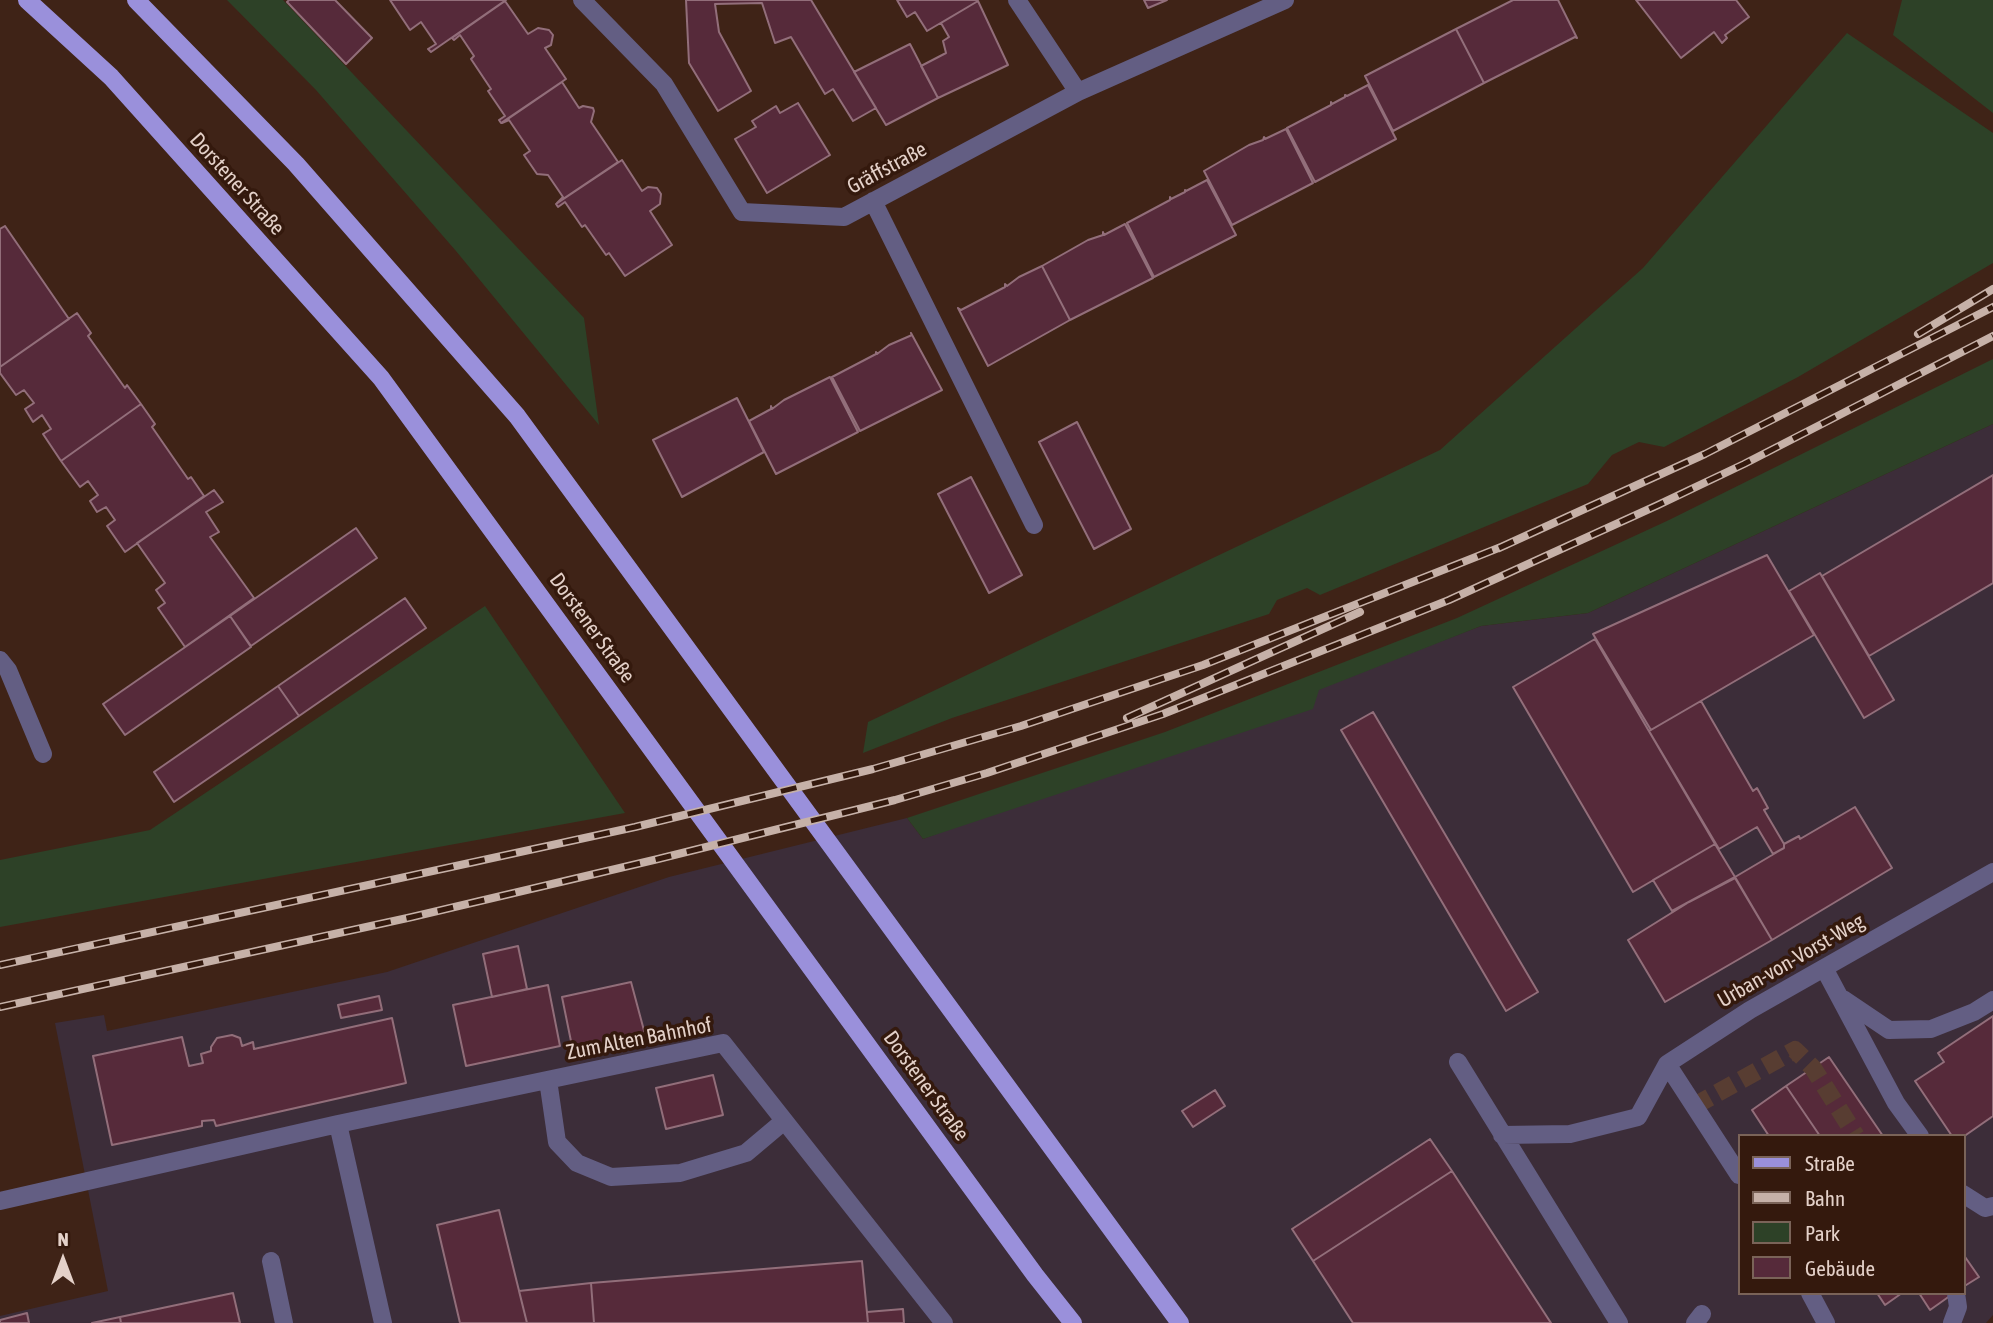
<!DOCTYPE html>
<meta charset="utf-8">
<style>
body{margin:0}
#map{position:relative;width:1993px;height:1323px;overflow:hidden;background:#3f2317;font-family:"Asap Condensed",sans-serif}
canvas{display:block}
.legend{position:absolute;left:1738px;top:1134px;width:228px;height:161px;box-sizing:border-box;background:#34190d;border:2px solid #7a6358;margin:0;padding:9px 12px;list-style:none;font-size:21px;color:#e4d1c9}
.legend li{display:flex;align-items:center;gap:14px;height:35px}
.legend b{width:35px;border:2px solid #7a6358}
.north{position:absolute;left:28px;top:1225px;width:70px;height:70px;-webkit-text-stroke:5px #34190d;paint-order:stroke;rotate:0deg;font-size:19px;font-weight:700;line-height:28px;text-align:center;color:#e4d1c9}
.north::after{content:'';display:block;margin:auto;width:24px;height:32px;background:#e4d1c9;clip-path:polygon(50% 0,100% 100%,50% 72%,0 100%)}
</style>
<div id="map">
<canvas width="1993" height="1323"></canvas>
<ul class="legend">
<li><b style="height:9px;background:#9a90db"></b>Straße</li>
<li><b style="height:9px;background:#c6b1a8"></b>Bahn</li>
<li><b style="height:19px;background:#2d4127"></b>Park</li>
<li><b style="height:19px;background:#562a3a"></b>Gebäude</li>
</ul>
<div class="north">N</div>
</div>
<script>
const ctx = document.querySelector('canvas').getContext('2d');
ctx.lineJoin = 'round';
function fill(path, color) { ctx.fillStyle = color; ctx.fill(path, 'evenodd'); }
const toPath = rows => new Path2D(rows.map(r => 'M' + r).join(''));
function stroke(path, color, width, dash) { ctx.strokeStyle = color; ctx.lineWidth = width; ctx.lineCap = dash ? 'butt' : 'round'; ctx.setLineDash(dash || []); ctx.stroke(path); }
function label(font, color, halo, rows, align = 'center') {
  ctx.font = font + ' "Asap Condensed",sans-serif'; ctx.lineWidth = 7; ctx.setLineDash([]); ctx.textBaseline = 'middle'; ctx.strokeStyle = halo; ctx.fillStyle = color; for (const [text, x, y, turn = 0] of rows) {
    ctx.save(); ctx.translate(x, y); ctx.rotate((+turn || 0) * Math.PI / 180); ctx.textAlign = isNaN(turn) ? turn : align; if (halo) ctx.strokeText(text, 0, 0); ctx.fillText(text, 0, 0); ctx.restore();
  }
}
fill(toPath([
 [1993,424,1993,1315,1986,1323,0,1323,0,1316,108,1291,55,1023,104,1015,107,1031,387,972,669,877,907,818,923,839,1481,626,1588,613],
 [1739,1136,1963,1136,1963,1293,1739,1293]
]), '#3c2d39');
fill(toPath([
 [227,0,283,0,584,318,599,425,456,251,316,90],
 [1902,0,1993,0,1993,113,1893,35],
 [1847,33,1993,133,1993,263,1798,377,1664,447,1639,442,1612,455,1588,484,1320,595,1307,588,1277,600,1269,614,952,718,863,753,868,722,1440,450,1643,268],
 [1993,359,1993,424,1588,613,1481,626,1319,690,1313,709,923,839,907,818,1165,732,1457,618,1669,520],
 [485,606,625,813,0,927,0,860,150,830]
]), '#2d4127');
const building = toPath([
 [289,0,335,0,372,38,346,64,287,2,289,0],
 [390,0,506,0,431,52,428,49,436,44,421,22,410,30,390,0],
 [686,0,811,0,876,108,853,121,833,89,825,94,791,37,775,43,762,3,715,4,719,32,751,91,718,111,689,63,686,0],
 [897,0,977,0,978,1,927,31,915,12,907,17,897,0],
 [1144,0,1167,0,1148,8,1144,0],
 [1513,0,1558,0,1577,38,1575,37,1484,83,1456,29,1513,0],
 [1636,0,1736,0,1749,17,1725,35,1727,38,1722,43,1714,32,1681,58,1636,0],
 [505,1,528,34,538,28,549,30,553,35,551,45,545,48,566,79,501,123,499,120,505,116,488,91,491,89,471,59,474,56,460,35,454,40,452,38,505,1],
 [978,1,1008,65,938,98,921,66,946,53,943,41,949,37,941,23,978,1],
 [1456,29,1484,83,1393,131,1365,76,1456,29],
 [910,44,938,98,886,125,854,72,910,44],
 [562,82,579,108,583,106,593,108,594,111,591,122,618,162,557,203,563,197,548,175,537,174,524,155,530,151,509,120,502,123,562,82],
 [1368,85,1396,139,1315,182,1287,128,1331,105,1331,102,1332,104,1345,97,1345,95,1347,96,1368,85],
 [798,103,830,155,767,193,735,139,756,127,752,121,776,106,780,113,798,103],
 [1286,129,1313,183,1232,225,1204,171,1249,145,1263,140,1264,137,1265,139,1286,129],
 [622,160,642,191,648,187,657,188,661,194,660,204,650,211,672,245,625,276,609,253,606,255,585,225,582,227,565,202,558,207,556,204,622,160],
 [1207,180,1236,235,1154,277,1127,223,1170,200,1170,197,1171,199,1185,192,1185,190,1186,191,1207,180],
 [1125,224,1153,278,1070,320,1042,266,1088,240,1103,235,1103,232,1104,235,1125,224],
 [5,226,69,319,0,367,0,229,5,226],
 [1042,266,1070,320,988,366,958,308,961,310,1005,287,1005,284,1007,286,1019,277,1042,266],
 [77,313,91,333,88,336,125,388,127,385,141,404,61,461,43,434,51,429,42,415,33,422,25,409,34,403,24,390,16,395,0,373,0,367,77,313],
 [911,333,942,390,860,431,832,377,876,354,876,352,877,354,889,345,912,335,911,333],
 [830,377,858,432,776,474,749,421,771,409,771,406,772,409,784,400,830,377],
 [737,398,764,452,682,497,653,440,737,398],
 [141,404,155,424,152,427,188,479,191,477,204,496,125,552,107,526,115,520,106,507,97,512,90,501,98,495,88,481,80,487,61,461,141,404],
 [1077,422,1131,529,1094,549,1039,442,1077,422],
 [1993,475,1993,583,1869,656,1822,576,1993,475],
 [971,477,1022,575,989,593,938,494,971,477],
 [214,490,223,502,206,512,219,532,210,537,254,598,185,647,158,608,165,603,156,590,165,583,137,543,214,490],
 [356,528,377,558,251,646,230,616,356,528],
 [1767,555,1814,635,1651,730,1593,634,1767,555],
 [1820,573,1894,700,1864,718,1789,591,1820,573],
 [405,598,426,628,299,716,278,686,405,598],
 [230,616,251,647,125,735,103,704,230,616],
 [1595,639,1715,844,1633,892,1513,687,1595,639],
 [278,686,299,716,174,802,154,772,278,686],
 [1701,701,1753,791,1757,788,1768,808,1764,810,1784,844,1784,848,1773,854,1757,827,1719,849,1649,731,1701,701],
 [1373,712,1538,992,1506,1011,1341,730,1373,712],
 [1855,807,1892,868,1772,940,1735,877,1784,848,1784,844,1799,836,1800,839,1855,807],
 [1715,844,1735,877,1672,911,1653,880,1715,844],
 [1735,878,1772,940,1665,1002,1628,940,1689,902,1735,878],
 [518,946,527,989,492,997,483,954,518,946],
 [631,982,646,1038,574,1056,562,997,631,982],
 [548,985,560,1046,466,1066,453,1005,548,985],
 [379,996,382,1010,341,1018,338,1005,379,996],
 [1993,1016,1993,1116,1963,1137,1952,1136,1915,1081,1944,1062,1938,1053,1993,1016],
 [392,1018,406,1083,216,1126,214,1120,202,1121,202,1126,112,1145,93,1056,182,1037,189,1066,203,1063,201,1054,211,1051,211,1047,217,1038,232,1035,240,1038,242,1046,253,1042,254,1049,392,1018],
 [1829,1057,1883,1136,1820,1136,1786,1086,1829,1057],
 [713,1075,723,1115,666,1129,656,1088,713,1075],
 [1786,1086,1820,1136,1769,1136,1752,1110,1786,1086],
 [1215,1090,1225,1106,1193,1127,1182,1111,1215,1090],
 [1430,1139,1452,1171,1313,1261,1292,1229,1430,1139],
 [1452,1171,1551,1323,1353,1323,1313,1261,1452,1171],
 [499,1210,527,1323,460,1323,437,1225,499,1210],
 [1963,1254,1979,1277,1963,1287,1963,1254],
 [862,1261,868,1323,594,1323,591,1283,862,1261],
 [591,1283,594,1323,527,1323,519,1291,591,1283],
 [233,1293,240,1323,121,1323,120,1317,233,1293],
 [1877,1293,1902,1293,1885,1305,1877,1293],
 [1919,1293,1954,1293,1930,1310,1919,1293],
 [903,1309,904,1323,868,1323,867,1312,903,1309],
 [27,1313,29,1323,0,1323,0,1320,27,1313],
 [120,1317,121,1323,92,1323,120,1317]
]);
fill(building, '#562a3a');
stroke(building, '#926e7a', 2);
stroke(toPath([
 [1694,1106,1795,1050,1813,1068,1856,1136]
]), '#583d32', 18, [18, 9]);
stroke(toPath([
 [582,0,664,84,742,212,844,217,1078,92,1285,0],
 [1017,0,1078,92],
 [873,201,1034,525],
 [0,660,8,670,43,754],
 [1824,968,1896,1103,1920,1136],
 [1843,999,1889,1030,1931,1029,1974,1012,1993,1000],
 [1458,1062,1619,1323],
 [1667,1064,1739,1175],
 [548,1080,557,1142,577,1163,611,1177,680,1173,746,1153,784,1121],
 [338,1124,723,1043,944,1323],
 [1502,1135,1570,1134,1638,1117,1667,1064,1750,1010,1993,872],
 [1963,1194,1985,1208,1993,1206],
 [0,1201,338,1124,383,1323],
 [271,1261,284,1323],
 [1810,1293,1826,1323],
 [1695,1323,1702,1314],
 [1952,1323,1958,1307,1956,1293]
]), '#635e83', 18);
stroke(toPath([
 [27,0,111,77,381,378,1035,1275,1073,1323],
 [136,0,296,164,517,416,1180,1323]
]), '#9a90db', 18);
const rail = toPath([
 [1918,334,1993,289],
 [1499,548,1705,454,1993,307],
 [1127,718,1360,612],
 [0,965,635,827,873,769,1021,726,1203,665,1506,545],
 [0,1007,412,917,658,859,895,800,987,773,1163,714,1449,600,1658,505,1744,464,1993,336]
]);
stroke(rail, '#c6b1a8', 8);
stroke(rail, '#34190d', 5, [16]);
label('21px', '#e4d1c9', '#34190d', [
 ["Gräffstraße",887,168,-28],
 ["Dorstener Straße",237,184,48],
 ["Dorstener Straße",592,628,54],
 ["Urban-von-Vorst-Weg",1791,961,-30],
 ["Zum Alten Bahnhof",639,1039,-11],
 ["Dorstener Straße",926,1086,54]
]);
</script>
